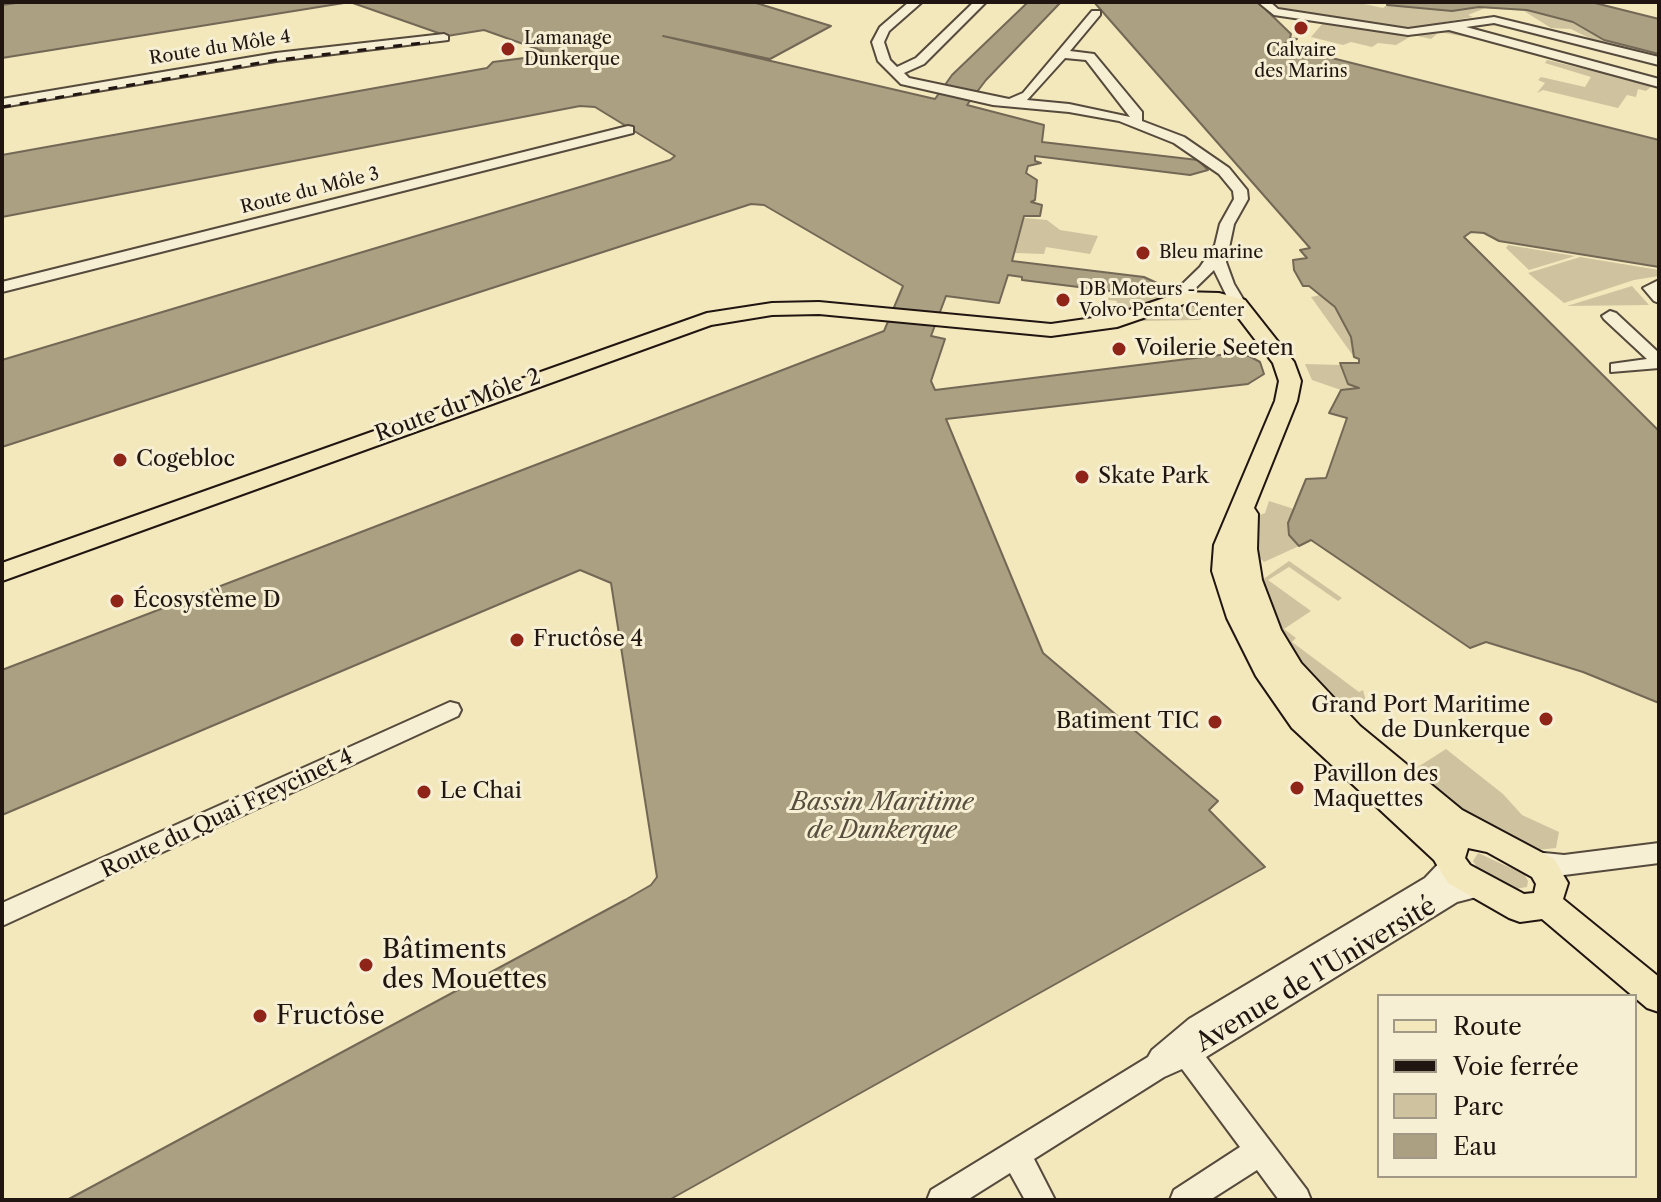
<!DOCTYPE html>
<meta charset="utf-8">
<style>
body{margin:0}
#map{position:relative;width:1661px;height:1202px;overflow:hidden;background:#f3e7bc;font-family:"Libre Caslon Text",serif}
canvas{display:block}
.frame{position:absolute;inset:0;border:4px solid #201511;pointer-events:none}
.legend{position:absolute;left:1377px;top:994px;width:260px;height:184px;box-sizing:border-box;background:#f7efd3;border:2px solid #a19885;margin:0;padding:10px 14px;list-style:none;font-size:24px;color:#201511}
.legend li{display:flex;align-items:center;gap:16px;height:40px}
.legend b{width:40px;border:2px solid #a19885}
</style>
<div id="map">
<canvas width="1661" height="1202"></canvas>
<div class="frame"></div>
<ul class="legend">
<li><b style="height:10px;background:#f3e7bc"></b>Route</li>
<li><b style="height:10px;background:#201511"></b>Voie ferrée</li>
<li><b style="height:22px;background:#cfc39f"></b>Parc</li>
<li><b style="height:22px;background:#aba082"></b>Eau</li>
</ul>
</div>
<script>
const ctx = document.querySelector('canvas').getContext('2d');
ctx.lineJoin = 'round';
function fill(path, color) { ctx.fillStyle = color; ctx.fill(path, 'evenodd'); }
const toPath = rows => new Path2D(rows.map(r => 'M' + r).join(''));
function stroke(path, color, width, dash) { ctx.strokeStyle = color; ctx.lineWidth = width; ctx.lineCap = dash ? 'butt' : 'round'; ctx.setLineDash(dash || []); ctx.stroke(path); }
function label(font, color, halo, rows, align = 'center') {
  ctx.font = font + ' "Libre Caslon Text",serif'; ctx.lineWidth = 6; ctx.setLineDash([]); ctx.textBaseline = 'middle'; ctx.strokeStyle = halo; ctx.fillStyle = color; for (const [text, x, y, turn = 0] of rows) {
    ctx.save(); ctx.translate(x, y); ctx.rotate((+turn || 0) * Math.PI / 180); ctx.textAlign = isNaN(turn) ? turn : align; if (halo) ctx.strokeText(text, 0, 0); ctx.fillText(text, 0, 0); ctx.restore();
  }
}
fill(toPath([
 [1273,2,1355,2,1383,8,1387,5,1451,11,1479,7,1527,10,1573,22,1604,40,1659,54,1659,59,1570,37,1593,40,1571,29,1551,28,1524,11,1485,8,1468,15,1473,17,1406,29,1285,11],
 [1284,16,1409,35,1444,30,1489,41,1439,32,1431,39,1413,35,1396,45,1378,43,1372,47,1351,42,1343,45,1311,37,1323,23],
 [1547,60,1653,85,1646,91,1638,89,1636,97,1627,95,1618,108,1543,90,1537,93,1545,83,1538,80,1541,77,1585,87,1591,77,1545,63],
 [1024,218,1047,220,1060,230,1098,236,1090,254,1046,247,1044,254,1014,253],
 [1508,245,1575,256,1529,270,1506,248],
 [1580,257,1659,270,1659,276,1634,280,1564,303,1528,273],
 [1158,286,1177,289,1143,308,1093,321,1095,312,1115,312,1117,301,1108,300,1111,291,1149,295],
 [1632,286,1649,305,1567,306],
 [1320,295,1335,307,1351,337,1354,357,1311,297],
 [1203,300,1226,307,1220,314,1198,320,1137,321,1184,302],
 [1305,364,1342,365,1359,387,1358,391,1341,390,1312,380],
 [1269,501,1294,509,1288,523,1289,535,1299,546,1264,562,1257,555,1254,532,1257,516,1265,513],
 [1289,561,1342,598,1338,601,1289,567,1268,580,1311,611,1284,629,1296,638,1292,642,1359,692,1363,690,1366,701,1359,707,1343,711,1295,658,1280,631,1262,580],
 [1446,749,1503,794,1522,815,1559,832,1556,848,1537,850,1478,824,1410,772],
 [1478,853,1524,874,1528,881,1527,887,1515,889,1478,869,1473,861]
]), '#cfc39f');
const water = toPath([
 [23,2,753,2,831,26,770,59,663,36,935,99,952,75,1028,2,1061,2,986,80,967,105,1044,125,1042,142,1198,160,1208,170,1190,175,1035,156,1035,161,1041,163,1028,166,1026,173,1037,180,1035,200,1031,202,1042,205,1040,216,1024,216,1012,261,1144,277,1157,283,1159,288,1154,294,1143,295,1022,280,1022,277,1008,275,999,303,946,296,931,336,945,339,931,381,935,390,1228,354,1249,356,1260,362,1264,374,1248,384,946,419,1043,653,1218,801,1209,810,1265,867,669,1200,67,1200,625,900,651,885,657,877,611,583,580,570,2,815,2,670,884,331,903,286,764,205,751,204,2,447,2,360,670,160,675,156,595,107,580,106,2,217,2,155,487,68,493,62,532,57,543,51,484,30,447,36,350,2,2,58,2,5,23,2],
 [1094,2,1258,2,1291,34,1290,38,1297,39,1285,43,1288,47,1659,140,1659,267,1499,241,1484,233,1471,232,1464,237,1659,431,1659,703,1583,672,1486,642,1470,648,1311,540,1299,546,1289,535,1288,523,1306,479,1326,478,1347,418,1329,413,1341,390,1359,388,1348,384,1340,363,1359,363,1359,359,1354,357,1351,337,1335,307,1309,286,1303,286,1294,270,1293,260,1307,258,1300,250,1310,248,1094,2],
 [1388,2,1591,2,1659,19,1659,54,1604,40,1573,22,1527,10,1479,7,1452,11,1387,5,1388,2]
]);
fill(water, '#aba082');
stroke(water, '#736855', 2);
const minor = toPath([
 [909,2,922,2,889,31,884,42,890,60,897,67,916,58,974,2,986,2,924,64,904,73,909,78,1009,99,1023,93,1092,11,1100,11,1100,15,1070,51,1094,54,1142,112,1142,121,1184,137,1229,168,1247,190,1248,199,1234,224,1226,262,1234,284,1246,304,1244,307,1232,307,1214,270,1179,304,1167,304,1165,301,1200,267,1215,245,1220,224,1234,199,1233,191,1219,174,1174,143,1119,121,1069,112,993,105,901,84,878,61,872,42,880,27,909,2],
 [1065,58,1086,60,1130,117,1069,104,1027,100,1065,58],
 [1258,2,1270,2,1278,9,1408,29,1494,17,1659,57,1659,65,1494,23,1466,27,1659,79,1659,87,1449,30,1408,35,1274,15,1258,2],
 [444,34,448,36,448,40,276,61,2,107,2,99,276,53,444,34],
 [628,126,633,127,633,133,2,292,2,282,628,126],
 [1659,280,1659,303,1654,301,1643,288,1659,280],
 [1610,311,1616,313,1659,353,1659,368,1611,372,1611,364,1647,359,1604,319,1602,316,1610,311],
 [450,702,458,704,461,710,458,716,2,926,2,903,450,702],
 [1659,843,1659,863,1564,875,1534,872,1526,869,1522,862,1526,855,1534,852,1564,855,1659,843],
 [1452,855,1460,858,1464,865,1451,882,1479,877,1488,880,1491,887,1488,894,1457,902,1206,1057,1307,1190,1311,1200,1279,1200,1257,1170,1210,1200,1170,1200,1174,1190,1240,1147,1182,1069,1164,1077,1034,1159,1055,1200,1025,1200,1010,1173,967,1200,927,1200,931,1190,1148,1057,1152,1050,1189,1019,1425,878,1444,858,1452,855]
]);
const major = toPath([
 [1182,292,1219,293,1245,300,1294,362,1301,381,1297,401,1254,508,1258,514,1257,549,1262,580,1281,630,1301,663,1360,726,1462,810,1554,859,1568,883,1563,899,1659,977,1659,1012,1647,1008,1542,919,1520,922,1509,918,1448,883,1434,860,1292,728,1256,676,1227,618,1212,571,1214,545,1275,401,1279,381,1273,363,1231,308,1219,305,1184,304,1117,327,1051,336,819,314,772,315,711,325,2,581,2,563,707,313,772,303,819,302,1051,324,1114,315,1182,292],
 [1468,848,1487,852,1532,877,1536,884,1534,893,1524,894,1470,865,1465,858,1468,848]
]);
stroke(minor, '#554a3c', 4);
stroke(major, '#201511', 4);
fill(minor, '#f7efd3');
fill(major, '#f3e7bc');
stroke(toPath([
 [2,107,277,60,430,42]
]), '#201511', 3, [9, 9]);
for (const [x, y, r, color] of [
 [1301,28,8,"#8f2418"],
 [508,49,8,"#8f2418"],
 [1143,253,8,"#8f2418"],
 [1063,300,8,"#8f2418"],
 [1119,349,8,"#8f2418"],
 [120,460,8,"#8f2418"],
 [1082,477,8,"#8f2418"],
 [117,601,8,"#8f2418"],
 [517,640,8,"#8f2418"],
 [1546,719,8,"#8f2418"],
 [1215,722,8,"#8f2418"],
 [1297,788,8,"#8f2418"],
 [424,792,8,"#8f2418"],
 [366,965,8,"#8f2418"],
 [260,1016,8,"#8f2418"]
]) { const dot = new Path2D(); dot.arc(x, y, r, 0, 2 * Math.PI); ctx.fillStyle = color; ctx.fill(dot); stroke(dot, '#f7efd3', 3); }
label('18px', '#201511', '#f7efd3', [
 ["Lamanage",524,39],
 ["Dunkerque",524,60],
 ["Calvaire",1301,51,"center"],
 ["des Marins",1301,72,"center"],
 ["Bleu marine",1159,253],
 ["DB Moteurs -",1079,290],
 ["Volvo Penta Center",1079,311]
], 'left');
label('18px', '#201511', '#f7efd3', [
 ["Route du Môle 4",220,48,-9],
 ["Route du Môle 3",310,191,-14]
]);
label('22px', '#201511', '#f7efd3', [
 ["Voilerie Seeten",1135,349],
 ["Cogebloc",136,460],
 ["Skate Park",1098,477],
 ["Écosystème D",133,601],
 ["Fructôse 4",533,640],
 ["Grand Port Maritime",1530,706,"right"],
 ["de Dunkerque",1530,731,"right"],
 ["Batiment TIC",1199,722,"right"],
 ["Pavillon des",1313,775],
 ["Maquettes",1313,800],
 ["Le Chai",440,792]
], 'left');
label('22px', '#201511', '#f7efd3', [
 ["Route du Môle 2",458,406,-20],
 ["Route du Quai Freycinet 4",227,814,-25]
]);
label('italic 24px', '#584d3e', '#f7efd3', [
 ["Bassin Maritime",882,803],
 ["de Dunkerque",882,831]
]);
label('26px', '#201511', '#f7efd3', [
 ["Bâtiments",382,950],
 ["des Mouettes",382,980],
 ["Fructôse",276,1016]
], 'left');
label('26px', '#201511', '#f7efd3', [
 ["Avenue de l'Université",1316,975,-31]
]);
</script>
